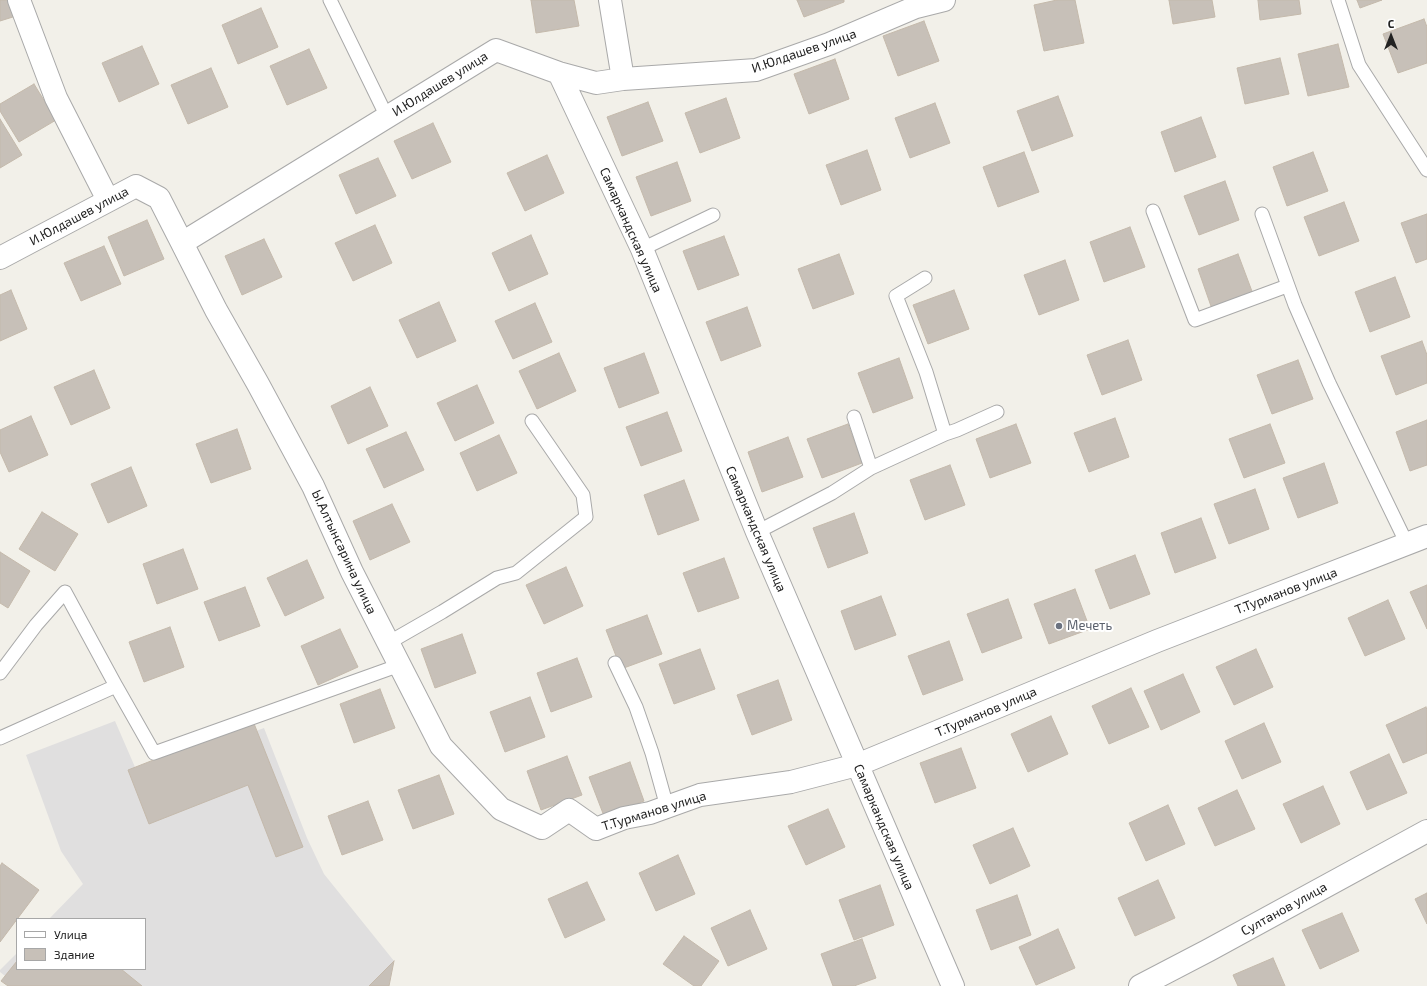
<!DOCTYPE html>
<meta charset="utf-8">
<style>
body{margin:0}
#map{position:relative;width:1427px;height:986px;overflow:hidden;background:#f2f0e9;font-family:"Exo 2",sans-serif}
canvas{display:block}
.legend{position:absolute;left:16px;top:918px;width:130px;height:52px;box-sizing:border-box;background:#fff;border:1px solid #a7a7a7;margin:0;padding:5px 7px;list-style:none;font-size:12px;color:#222}
.legend li{display:flex;align-items:center;gap:8px;height:20px}
.legend b{width:20px;border:1px solid #a7a7a7}
.north{position:absolute;left:1371px;top:16px;width:40px;height:40px;-webkit-text-stroke:3px #fff;paint-order:stroke;rotate:0deg;font-size:11px;font-weight:700;line-height:16px;text-align:center;color:#222}
.north::after{content:'';display:block;margin:auto;width:14px;height:18px;background:#222;clip-path:polygon(50% 0,100% 100%,50% 72%,0 100%)}
</style>
<div id="map">
<canvas width="1427" height="986"></canvas>
<ul class="legend">
<li><b style="height:5px;background:#fff"></b>Улица</li>
<li><b style="height:11px;background:#c7c0b8"></b>Здание</li>
</ul>
<div class="north">С</div>
</div>
<script>
const ctx = document.querySelector('canvas').getContext('2d');
ctx.lineJoin = 'round';
function fill(path, color) { ctx.fillStyle = color; ctx.fill(path, 'evenodd'); }
const toPath = rows => new Path2D(rows.map(r => 'M' + r).join(''));
function stroke(path, color, width, dash) { ctx.strokeStyle = color; ctx.lineWidth = width; ctx.lineCap = dash ? 'butt' : 'round'; ctx.setLineDash(dash || []); ctx.stroke(path); }
function label(font, color, halo, rows, align = 'center') {
  ctx.font = font + ' "Exo 2",sans-serif'; ctx.lineWidth = 4; ctx.setLineDash([]); ctx.textBaseline = 'middle'; ctx.strokeStyle = halo; ctx.fillStyle = color; for (const [text, x, y, turn = 0] of rows) {
    ctx.save(); ctx.translate(x, y); ctx.rotate((+turn || 0) * Math.PI / 180); ctx.textAlign = isNaN(turn) ? turn : align; if (halo) ctx.strokeText(text, 0, 0); ctx.fillText(text, 0, 0); ctx.restore();
  }
}
fill(toPath([
 [115,721,138,774,264,728,307,838,324,874,394,961,369,986,18,986,0,972,0,970,17,953,17,969,145,969,145,919,49,919,83,884,61,851,26,755]
]), '#e0dfdf');
const building = toPath([
 [0,0,10,0,16,16,0,21,0,0],
 [531,0,574,0,579,26,536,33,531,0],
 [797,0,844,0,844,2,804,17,797,0],
 [1057,0,1075,0,1084,43,1044,51,1034,5,1057,0],
 [1169,0,1212,0,1215,17,1173,24,1169,0],
 [1258,0,1299,0,1301,14,1260,20,1258,0],
 [1357,0,1382,0,1360,8,1357,0],
 [261,8,278,47,238,64,222,25,261,8],
 [1424,19,1427,27,1427,63,1398,73,1383,34,1424,19],
 [924,21,939,61,898,76,883,36,924,21],
 [1338,44,1349,87,1308,96,1298,54,1338,44],
 [142,46,159,84,119,102,102,63,142,46],
 [309,49,327,88,287,105,270,66,309,49],
 [1280,58,1289,94,1245,104,1237,68,1280,58],
 [835,59,849,99,809,114,794,74,835,59],
 [211,68,228,107,188,124,171,85,211,68],
 [34,84,56,120,19,142,0,111,0,104,34,84],
 [1058,96,1073,136,1032,151,1017,111,1058,96],
 [726,98,740,138,700,153,685,113,726,98],
 [648,102,663,141,622,156,607,117,648,102],
 [935,103,950,143,910,158,895,118,935,103],
 [1201,117,1216,157,1175,172,1161,132,1201,117],
 [0,119,22,155,0,168,0,119],
 [433,123,451,162,412,179,394,141,433,123],
 [867,150,881,190,841,205,826,165,867,150],
 [1024,152,1039,192,998,207,983,167,1024,152],
 [1313,152,1328,191,1287,206,1273,167,1313,152],
 [547,155,564,193,525,211,507,173,547,155],
 [378,158,396,196,356,214,339,175,378,158],
 [677,162,691,201,651,216,636,177,677,162],
 [1225,181,1239,220,1199,235,1184,196,1225,181],
 [1344,202,1359,241,1319,256,1304,217,1344,202],
 [1427,214,1427,259,1416,263,1401,223,1427,214],
 [147,220,164,259,124,276,108,237,147,220],
 [375,225,392,263,353,281,335,243,375,225],
 [1130,227,1145,267,1104,282,1090,242,1130,227],
 [531,235,548,274,509,291,492,253,531,235],
 [724,236,739,275,698,290,683,251,724,236],
 [264,239,282,277,242,295,225,256,264,239],
 [104,246,121,284,81,301,64,263,104,246],
 [839,254,854,294,813,309,798,269,839,254],
 [1238,254,1253,294,1212,309,1198,269,1238,254],
 [1065,260,1079,300,1039,315,1024,275,1065,260],
 [1395,277,1410,317,1370,332,1355,292,1395,277],
 [11,290,27,329,0,341,0,295,11,290],
 [954,290,969,329,928,344,913,305,954,290],
 [439,302,456,341,417,358,399,320,439,302],
 [535,303,552,342,513,359,495,321,535,303],
 [747,307,761,346,721,361,706,322,747,307],
 [1128,340,1142,380,1102,395,1087,355,1128,340],
 [1422,341,1427,355,1427,383,1396,395,1381,356,1422,341],
 [559,353,576,391,537,409,519,371,559,353],
 [644,353,659,393,619,408,604,368,644,353],
 [899,358,913,398,873,413,858,373,899,358],
 [1298,360,1313,399,1272,414,1257,375,1298,360],
 [94,370,110,408,71,425,54,387,94,370],
 [477,385,494,423,455,441,437,403,477,385],
 [370,387,388,426,348,444,331,406,370,387],
 [667,412,682,451,641,466,626,427,667,412],
 [31,416,48,455,9,472,0,452,0,430,31,416],
 [1115,418,1129,457,1089,472,1074,433,1115,418],
 [1427,420,1427,465,1410,471,1396,432,1427,420],
 [848,424,862,463,822,478,807,439,848,424],
 [1016,424,1031,463,990,478,976,439,1016,424],
 [1270,424,1285,463,1244,478,1229,439,1270,424],
 [237,429,251,469,211,483,196,444,237,429],
 [406,432,424,470,384,488,366,449,406,432],
 [499,435,517,473,477,491,460,453,499,435],
 [788,437,803,477,762,492,748,452,788,437],
 [1324,463,1338,503,1298,518,1283,478,1324,463],
 [950,465,965,505,925,520,910,480,950,465],
 [131,467,147,506,108,523,91,484,131,467],
 [684,480,699,520,658,535,644,495,684,480],
 [1255,489,1269,529,1229,544,1214,504,1255,489],
 [392,504,410,542,370,560,353,521,392,504],
 [42,512,78,534,55,571,19,549,42,512],
 [854,513,868,553,828,568,813,528,854,513],
 [1201,518,1216,558,1175,573,1161,533,1201,518],
 [183,549,198,589,157,604,143,564,183,549],
 [0,552,30,571,8,608,0,603,0,552],
 [1135,555,1150,594,1110,609,1095,570,1135,555],
 [724,558,739,598,698,612,683,573,724,558],
 [307,560,324,598,285,616,267,578,307,560],
 [566,567,583,606,544,624,526,585,566,567],
 [1427,585,1427,629,1410,592,1427,585],
 [245,587,260,626,219,641,204,602,245,587],
 [1075,589,1090,629,1049,644,1034,604,1075,589],
 [881,596,896,635,855,650,841,611,881,596],
 [1008,599,1022,638,982,653,967,614,1008,599],
 [1388,600,1405,639,1365,656,1348,618,1388,600],
 [647,615,662,654,621,669,606,630,647,615],
 [170,627,184,667,144,682,129,642,170,627],
 [340,629,358,667,318,685,301,646,340,629],
 [462,634,476,673,435,688,421,649,462,634],
 [949,641,963,680,923,695,908,656,949,641],
 [700,649,715,689,674,704,659,664,700,649],
 [1256,649,1273,687,1234,705,1216,667,1256,649],
 [577,658,592,697,551,712,537,673,577,658],
 [1183,674,1200,712,1161,730,1144,691,1183,674],
 [778,680,792,720,752,735,737,695,778,680],
 [1131,688,1149,727,1109,744,1092,706,1131,688],
 [380,689,395,728,354,743,340,704,380,689],
 [530,697,545,737,505,752,490,712,530,697],
 [1426,707,1427,710,1427,753,1403,763,1386,725,1426,707],
 [1051,716,1068,754,1028,772,1011,734,1051,716],
 [253,721,303,847,276,857,248,785,149,824,128,770,253,721],
 [1264,723,1281,762,1242,779,1225,741,1264,723],
 [961,748,976,788,935,803,920,763,961,748],
 [1389,754,1407,793,1367,810,1350,772,1389,754],
 [567,756,582,795,541,810,527,771,567,756],
 [630,762,644,801,604,816,589,777,630,762],
 [439,775,454,814,413,829,398,790,439,775],
 [1323,786,1340,824,1301,843,1283,804,1323,786],
 [1237,790,1255,829,1215,846,1198,808,1237,790],
 [368,801,383,840,342,855,328,816,368,801],
 [1168,805,1185,844,1146,861,1129,823,1168,805],
 [828,809,845,847,806,865,788,826,828,809],
 [1013,828,1030,866,990,884,973,845,1013,828],
 [678,855,695,894,656,911,639,873,678,855],
 [2,863,39,890,0,942,0,866,2,863],
 [1158,880,1175,918,1135,936,1118,898,1158,880],
 [587,882,605,920,565,938,548,899,587,882],
 [880,885,894,925,854,940,839,900,880,885],
 [1427,893,1427,924,1415,899,1427,893],
 [1017,895,1031,935,991,950,976,910,1017,895],
 [750,910,767,949,728,966,711,928,750,910],
 [1342,913,1359,951,1320,969,1302,930,1342,913],
 [1058,929,1075,968,1036,985,1019,947,1058,929],
 [684,936,719,961,701,986,694,986,663,964,684,936],
 [862,939,876,978,854,986,833,986,821,954,862,939],
 [1273,958,1285,986,1238,986,1233,975,1273,958],
 [17,961,17,969,121,969,142,986,8,986,1,981,17,961],
 [394,961,389,986,369,986,394,961]
]);
fill(building, '#c7c0b8');
stroke(building, '#c4b9ab', 1);
const service = toPath([
 [330,0,387,117],
 [1338,0,1359,65,1427,170],
 [1153,211,1195,320,1287,286],
 [1262,214,1295,305,1329,383,1407,544],
 [642,249,713,215],
 [854,417,871,468],
 [945,434,957,430,997,412],
 [757,532,832,493,871,468,945,434,926,372,896,296,925,278],
 [388,643,442,612,497,578,516,573,586,517,583,495,532,421],
 [615,663,636,707,652,753,667,807],
 [0,673,36,625,65,592,116,686],
 [0,738,116,686,154,753,400,665]
]);
const minor = toPath([
 [19,0,56,98,108,200],
 [610,0,623,79],
 [559,73,642,249,757,532,953,986],
 [182,243,216,310,258,384,313,486,352,572,441,746,501,809,542,828,569,810,596,829,624,818,650,813,700,795,791,782,857,765,1157,641,1427,536],
 [0,258,136,186,159,198,182,243,496,50,559,73,596,83,623,79,756,70,829,44,916,7,944,0],
 [1140,986,1209,950,1427,831]
]);
stroke(service, '#a9a9a9', 15);
stroke(minor, '#a9a9a9', 24);
stroke(service, '#fff', 13);
stroke(minor, '#fff', 22);
for (const [x, y, r, color] of [
 [1059,626,4,"#6b7280"]
]) { const dot = new Path2D(); dot.arc(x, y, r, 0, 2 * Math.PI); ctx.fillStyle = color; ctx.fill(dot); stroke(dot, '#fff', 1.5); }
label('13px', '#222', '#fff', [
 ["И.Юлдашев улица",804,51,-19],
 ["И.Юлдашев улица",440,84,-32],
 ["И.Юлдашев улица",79,216,-28],
 ["Самаркандская улица",631,230,66],
 ["Самаркандская улица",756,529,67],
 ["Ы.Алтынсарина улица",344,552,65],
 ["Т.Турманов улица",1286,591,-21],
 ["Т.Турманов улица",986,712,-23],
 ["Т.Турманов улица",654,811,-17],
 ["Самаркандская улица",884,827,67],
 ["Султанов улица",1284,909,-29]
]);
label('13px', '#5b616d', '#fff', [
 ["Мечеть",1067,626]
], 'left');
</script>
